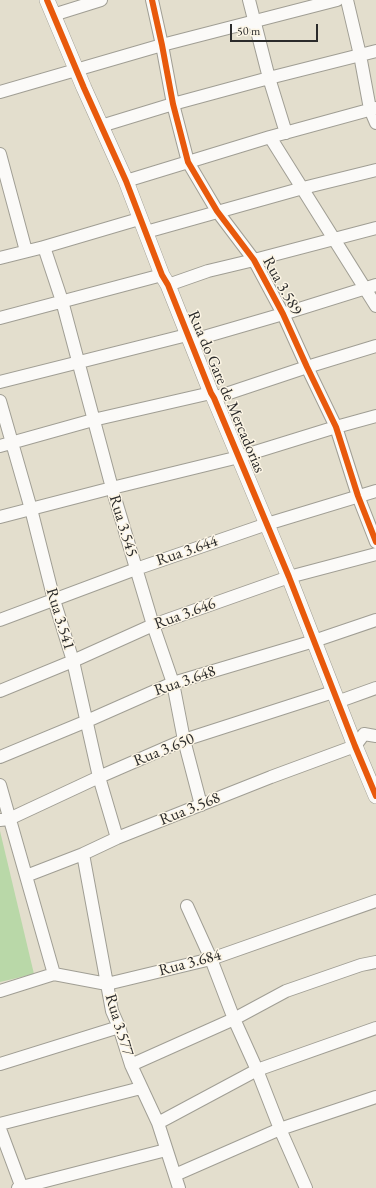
<!DOCTYPE html>
<style>
body{margin:0}
#map{position:relative;width:376px;height:1188px;overflow:hidden;background:#e3decd;font-family:"EB Garamond",serif}
canvas{display:block}
.scale{position:absolute;left:230px;top:24px;width:88px;height:18px;box-sizing:border-box;border:2px solid #2b2b2b;border-top:0;padding-left:5px;font-size:12px;line-height:14px;white-space:nowrap;color:#2b2b2b;-webkit-text-stroke:3px #fcf5e5;paint-order:stroke}
</style>
<div id="map">
<canvas width="376" height="1188"></canvas>
<div class="scale">50 m</div>
</div>
<script>
const ctx = document.querySelector('canvas').getContext('2d');
ctx.lineJoin = 'round';
function fill(path, color) { ctx.fillStyle = color; ctx.fill(path, 'evenodd'); }
const toPath = rows => new Path2D(rows.map(r => 'M' + r).join(''));
function stroke(path, color, width, dash) { ctx.strokeStyle = color; ctx.lineWidth = width; ctx.lineCap = dash ? 'butt' : 'round'; ctx.setLineDash(dash || []); ctx.stroke(path); }
function label(font, color, halo, rows, align = 'center') {
  ctx.font = font + ' "EB Garamond",serif'; ctx.lineWidth = 3; ctx.setLineDash([]); ctx.textBaseline = 'middle'; ctx.strokeStyle = halo; ctx.fillStyle = color; for (const [text, x, y, turn = 0] of rows) {
    ctx.save(); ctx.translate(x, y); ctx.rotate((+turn || 0) * Math.PI / 180); ctx.textAlign = isNaN(turn) ? turn : align; if (halo) ctx.strokeText(text, 0, 0); ctx.fillText(text, 0, 0); ctx.restore();
  }
}
fill(toPath([
 [0,831,34,974,0,982]
]), '#b9d8a8');
const minor = toPath([
 [152,0,162,45,173,104,188,162,217,211,254,260,283,314,307,367,336,427,358,496,376,542],
 [249,0,269,78,286,133],
 [347,0,360,55,370,109,376,123],
 [53,15,101,0],
 [0,92,162,45,337,0],
 [101,126,173,104,269,78,376,51],
 [270,137,376,306],
 [0,154,26,251],
 [126,181,270,137,376,108],
 [146,232,303,188,376,170],
 [44,247,62,301,112,488,153,625,173,683,184,740,201,805],
 [0,258,44,247,139,219],
 [168,285,208,271,254,260,376,228],
 [0,318,162,275],
 [190,341,283,314,376,285],
 [0,382,187,335],
 [214,398,307,367,376,346],
 [0,401,31,509,54,600,73,661,99,777,117,838],
 [0,446,93,420,211,393],
 [0,517,112,488,239,457,336,427,376,416],
 [0,620,136,569,267,524,376,491],
 [0,691,73,661,153,625,289,577,376,554],
 [337,702,376,688],
 [0,757,87,721,173,683,314,641,376,620],
 [0,785,54,974],
 [0,820,9,819,99,777,184,740,333,692],
 [83,854,112,1011,119,1027,131,1065,158,1123,179,1188],
 [26,876,83,854,117,838,271,777,355,746,364,734,376,736],
 [187,906,211,959,234,1019,257,1070,280,1129,306,1188],
 [0,991,54,974,107,984,211,959,376,901],
 [0,1064,119,1027],
 [131,1065,234,1019,286,991,361,965,376,962],
 [158,1123,257,1070,376,1028],
 [0,1124,141,1088],
 [0,1129,22,1188],
 [175,1175,280,1129,376,1097],
 [18,1188,166,1150]
]);
const tertiary = toPath([
 [47,0,84,88,126,181,162,275,168,285,211,393,214,398,289,577,355,746,376,796]
]);
stroke(minor, '#a09e94', 14);
stroke(tertiary, '#a09e94', 16);
stroke(minor, '#fbfaf8', 12);
stroke(tertiary, '#fbfaf8', 15);
stroke(toPath([
 [47,0,84,88,126,181,162,275,168,285,211,393,214,398,289,577,355,746,376,796],
 [152,0,162,45,173,104,188,162,217,211,254,260,283,314,307,367,336,427,358,496,376,542]
]), '#e8590c', 6);
label('16px', '#2b2b2b', '#fcf5e5', [
 ["Rua 3.589",282,286,61],
 ["Rua do Gare de Mercadorias",226,392,67],
 ["Rua 3.545",123,526,73],
 ["Rua 3.644",187,551,-19],
 ["Rua 3.646",185,614,-20],
 ["Rua 3.541",60,619,73],
 ["Rua 3.648",185,681,-19],
 ["Rua 3.650",164,750,-22],
 ["Rua 3.568",190,809,-22],
 ["Rua 3.684",190,963,-15],
 ["Rua 3.577",119,1025,73]
]);
</script>
